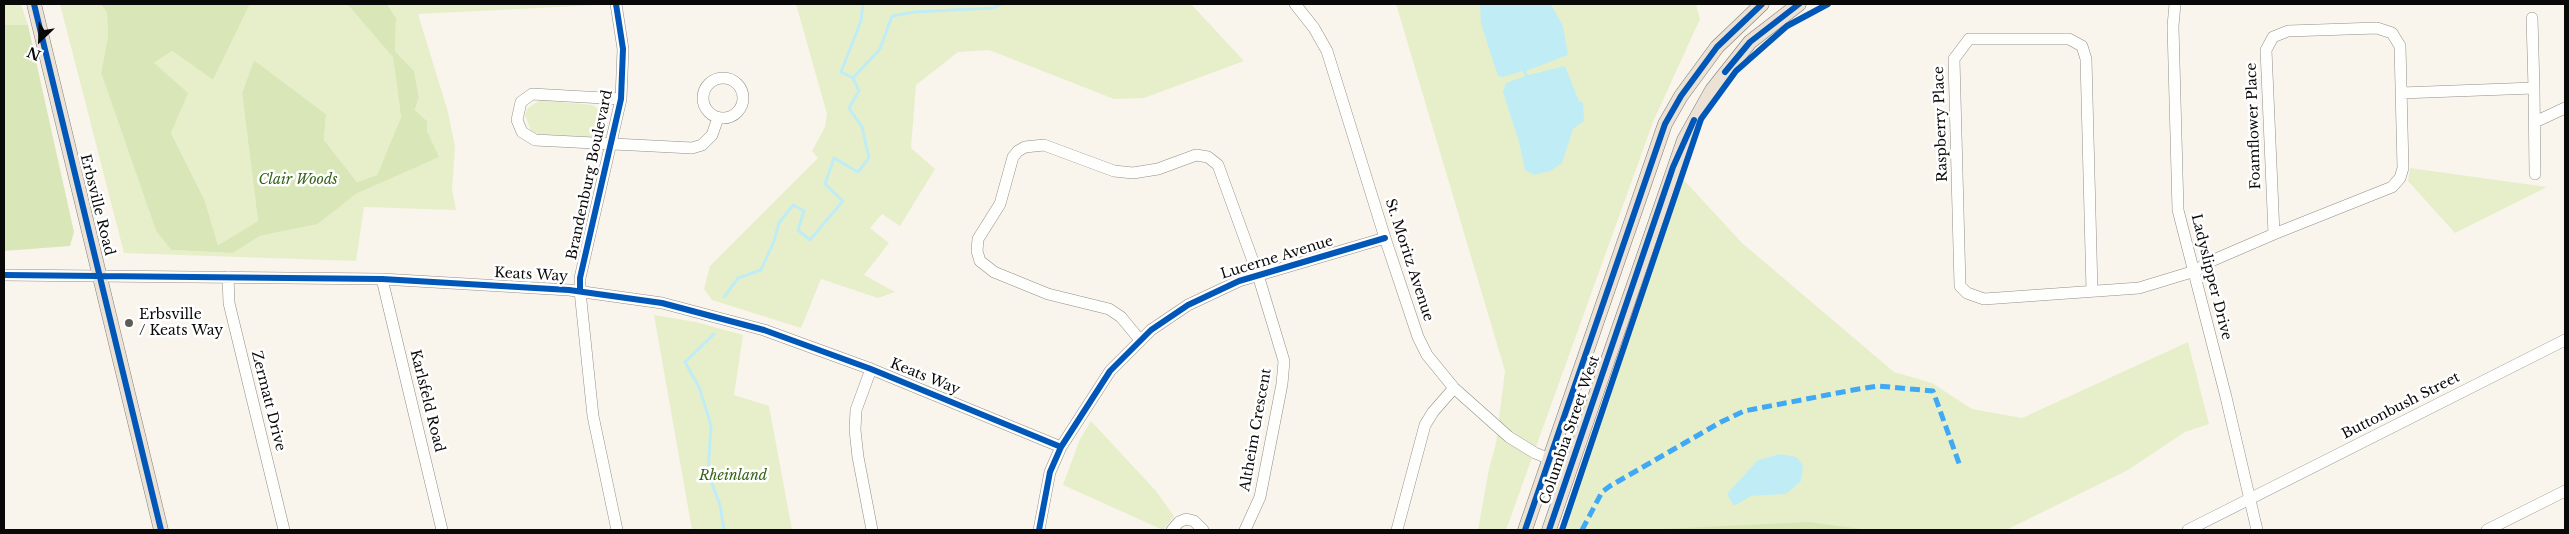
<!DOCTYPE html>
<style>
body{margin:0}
#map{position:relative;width:2569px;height:534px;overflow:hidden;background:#f9f5ec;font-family:"Libre Baskerville",serif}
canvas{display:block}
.frame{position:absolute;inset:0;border:5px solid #090909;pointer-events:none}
.north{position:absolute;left:15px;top:15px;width:50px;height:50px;-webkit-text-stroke:4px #fff;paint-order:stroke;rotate:204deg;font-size:14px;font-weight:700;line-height:20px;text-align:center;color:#090909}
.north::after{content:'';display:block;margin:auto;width:18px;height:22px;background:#090909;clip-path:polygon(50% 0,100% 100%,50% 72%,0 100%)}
</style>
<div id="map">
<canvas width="2569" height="534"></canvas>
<div class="frame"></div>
<div class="north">N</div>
</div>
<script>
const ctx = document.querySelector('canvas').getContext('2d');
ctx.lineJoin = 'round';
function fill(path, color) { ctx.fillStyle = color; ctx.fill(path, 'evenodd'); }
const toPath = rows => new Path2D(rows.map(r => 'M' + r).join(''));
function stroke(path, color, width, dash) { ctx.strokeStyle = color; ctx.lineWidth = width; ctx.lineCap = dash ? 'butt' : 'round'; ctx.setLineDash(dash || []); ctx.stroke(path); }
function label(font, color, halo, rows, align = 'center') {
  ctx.font = font + ' "Libre Baskerville",serif'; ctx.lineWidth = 5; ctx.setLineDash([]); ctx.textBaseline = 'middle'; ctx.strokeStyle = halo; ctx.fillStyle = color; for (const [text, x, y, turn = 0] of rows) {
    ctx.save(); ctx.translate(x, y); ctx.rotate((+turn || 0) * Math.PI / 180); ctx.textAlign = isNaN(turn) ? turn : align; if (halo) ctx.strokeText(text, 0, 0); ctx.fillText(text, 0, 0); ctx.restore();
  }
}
fill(toPath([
 [4,4,21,4,28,25,4,25],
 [60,4,101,4,107,13,108,36,101,73,156,231,171,250,233,253,260,236,318,224,356,194,438,157,427,131,427,121,415,110,419,97,414,71,395,51,396,18,387,4,600,5,418,14,448,112,455,147,452,189,456,210,364,207,356,261,124,253],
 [250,4,347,4,393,56,401,117,377,175,357,182,324,140,326,114,254,60,242,93,258,221,218,245,205,201,171,133,154,63,172,51,213,80],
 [796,4,1191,4,1244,61,1144,98,1114,99,989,50,958,52,916,85,911,148,935,169,900,226,882,214,870,228,889,243,864,275,895,292,878,298,821,279,801,328,712,300,704,289,710,266,818,158,812,151,825,127,827,114],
 [1396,4,1696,4,1700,19,1653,122,1506,530,1478,530,1489,469,1496,443,1505,371],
 [540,100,592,105,597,108,602,120,600,131,594,137,587,137,538,134,531,131,525,115,528,108],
 [2410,168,2547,187,2455,233,2408,181],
 [1681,177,1742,243,1894,372,1932,383,1972,409,2022,418,2188,342,2209,424,2185,432,2128,470,2006,530,1562,530],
 [654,315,696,322,743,335,734,395,769,406,792,530,692,530],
 [1091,421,1156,491,1174,516,1163,530,1063,485,1080,439]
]), '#e7efca');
fill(toPath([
 [101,4,250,4,213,80,172,51,154,63,188,93,171,133,205,201,218,245,258,221,242,93,254,60,326,114,324,140,357,182,377,175,401,117,393,57,347,4,387,4,396,18,395,51,414,71,419,97,415,110,427,121,427,131,439,157,356,194,318,224,260,236,233,253,171,250,156,231,101,73,108,36,107,13],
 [4,25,28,25,74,232,70,246,4,251],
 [1809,522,1868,530,1639,530]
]), '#d9e7b8');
fill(toPath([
 [1480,4,1551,4,1563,26,1568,55,1526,71,1528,75,1565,66,1579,101,1583,103,1584,121,1573,129,1562,163,1550,171,1534,175,1525,170,1519,142,1503,92,1506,83,1525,76,1523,71,1503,77,1498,76,1481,24],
 [1780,454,1797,457,1803,466,1801,481,1786,494,1751,496,1734,506,1727,494,1758,460]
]), '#c0edf5');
stroke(toPath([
 [853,78,880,49,892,16,914,12,993,8,1002,4],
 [724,297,738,278,761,270,774,241,779,223,793,205,804,211,798,230,810,240,843,201,825,184,834,158,858,172,869,158,862,127,849,108,859,91,853,78,841,72,861,21,863,4],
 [714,334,685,362,699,387,711,425,708,473,720,505,724,530]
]), '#c0edf5', 3);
const minor = toPath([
 [616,4,623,49,621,99,580,278,580,291,593,416,617,530],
 [1295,4,1314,28,1327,51,1385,238,1418,337,1427,355,1454,388,1509,437,1535,453,1570,467],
 [2175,4,2173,26,2178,210,2226,397,2257,530],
 [2532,18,2534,88],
 '703 98a20 20 0 1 1 40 0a20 20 0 1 1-40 0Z',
 [2401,93,2534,88,2535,174],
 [621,99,532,94,521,102,517,120,522,132,535,140,692,148,702,145,712,135,718,118],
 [2535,122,2565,108],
 [4,275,382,279,569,290,662,303,764,330,871,369,1061,447],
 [228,277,229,303,284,530],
 [382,279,442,530],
 [2092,291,2086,59,2082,46,2069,39,1969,39,1954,59,1960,286,1967,293,1984,299,2139,288,2195,271,2209,262,2274,234,2392,187,2400,178,2403,168,2400,46,2392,33,2377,28,2288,31,2273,37,2266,50,2274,234],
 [1140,340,1121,317,1109,309,1048,294,994,272,980,261,977,251,978,239,1000,204,1013,157,1018,151,1025,147,1044,145,1114,171,1133,173,1158,169,1196,155,1208,157,1218,165,1258,275,1284,361,1282,384,1260,497,1245,530],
 [871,369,856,410,855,430,858,457,872,530],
 [1039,530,1050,472,1061,447,1110,371,1151,330,1188,305,1239,281,1385,238],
 [1172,530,1179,522,1186,519,1194,521,1203,530],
 [1397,530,1425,425,1433,412,1454,388],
 [2188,530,2565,340],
 [2487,530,2565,491]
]);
const major = toPath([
 [34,4,161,530],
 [1525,530,1665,124,1681,96,1717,47,1762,4],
 [1549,530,1684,140,1712,90,1750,42,1799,4]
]);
stroke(minor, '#918f8b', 12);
stroke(major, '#7e7d78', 15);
stroke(minor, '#fefefc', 11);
stroke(major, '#ebe2d5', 14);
stroke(toPath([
 [1582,530,1602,492,1610,486,1721,422,1744,411,1853,390,1878,386,1933,391,1960,466]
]), '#3fa9f5', 5, [10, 5]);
stroke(toPath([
 [34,4,161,530],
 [1725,72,1750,42,1799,4],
 [4,275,382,279,569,290,662,303,764,330,871,369,1061,447],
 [580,291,580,278,621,99,623,49,616,4],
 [1039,530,1050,472,1061,447,1110,371,1151,330,1188,305,1239,281,1385,238],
 [1525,530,1665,124,1681,96,1717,47,1762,4],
 [1549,530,1673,167,1694,120],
 [1562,530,1701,119,1736,71,1787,26,1828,4]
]), '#0057b8', 6);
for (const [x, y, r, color] of [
 [129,323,5,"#5d5c58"]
]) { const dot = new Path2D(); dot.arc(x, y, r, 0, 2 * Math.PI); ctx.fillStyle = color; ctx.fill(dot); stroke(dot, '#fff', 2); }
label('14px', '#090909', '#fff', [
 ["Raspberry Place",1941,124,-92],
 ["Foamflower Place",2254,126,-92],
 ["Brandenburg Boulevard",590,175,-78],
 ["Erbsville Road",97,205,76],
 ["Lucerne Avenue",1277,258,-17],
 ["St. Moritz Avenue",1409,260,72],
 ["Keats Way",531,275,3],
 ["Ladyslipper Drive",2211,277,76],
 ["Keats Way",925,377,22],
 ["Zermatt Drive",268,401,76],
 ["Karlsfeld Road",427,401,76],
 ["Buttonbush Street",2401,406,-27],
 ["Altheim Crescent",1256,430,-80],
 ["Columbia Street West",1570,430,-71]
]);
label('italic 14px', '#356318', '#fff', [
 ["Clair Woods",298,180],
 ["Rheinland",733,476]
]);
label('14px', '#090909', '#fff', [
 ["Erbsville",139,315],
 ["/ Keats Way",139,331]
], 'left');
</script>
